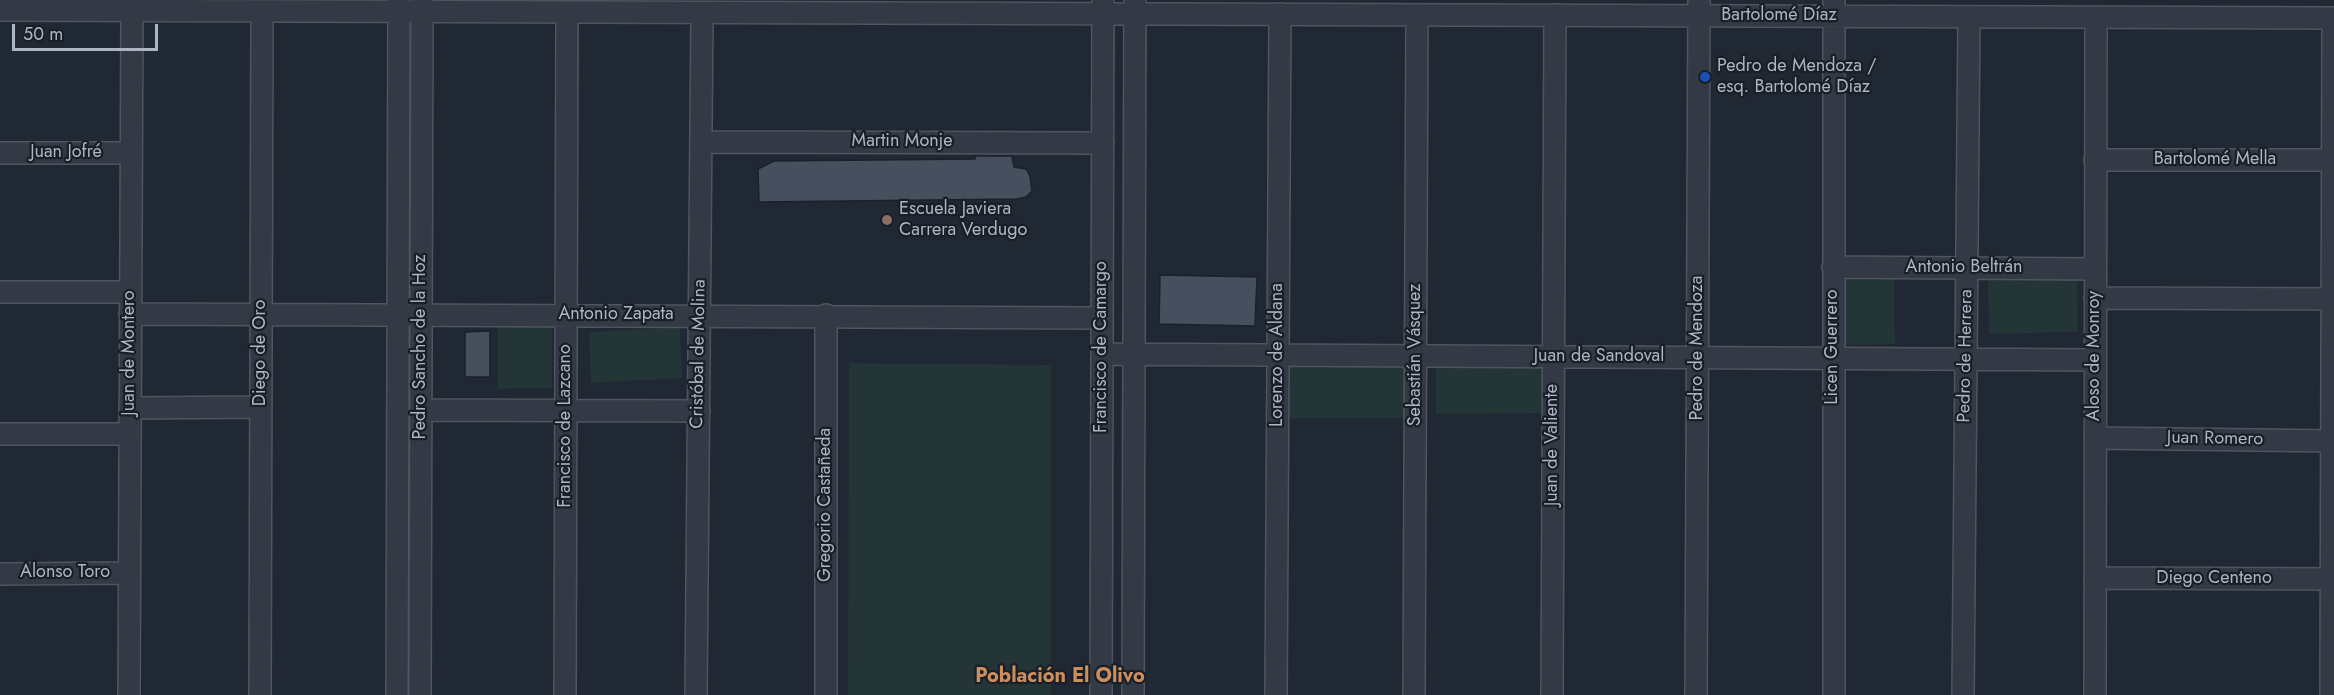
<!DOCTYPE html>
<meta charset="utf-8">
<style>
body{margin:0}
#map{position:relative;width:2334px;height:695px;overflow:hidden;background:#202834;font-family:Jost,sans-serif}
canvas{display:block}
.scale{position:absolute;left:12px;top:24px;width:146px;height:27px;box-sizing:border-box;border:3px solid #adb5c2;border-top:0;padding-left:8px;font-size:18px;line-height:21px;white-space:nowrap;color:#adb5c2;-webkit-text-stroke:4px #191f29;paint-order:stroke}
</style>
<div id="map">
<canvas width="2334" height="695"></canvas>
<div class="scale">50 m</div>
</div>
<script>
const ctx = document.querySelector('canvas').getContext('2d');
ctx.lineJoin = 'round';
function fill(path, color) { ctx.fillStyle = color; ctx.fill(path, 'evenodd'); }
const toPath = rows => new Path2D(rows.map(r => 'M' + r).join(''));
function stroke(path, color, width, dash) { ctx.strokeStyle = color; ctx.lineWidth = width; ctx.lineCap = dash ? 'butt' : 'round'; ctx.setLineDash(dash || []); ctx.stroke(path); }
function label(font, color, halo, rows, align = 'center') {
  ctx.font = font + ' Jost,sans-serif'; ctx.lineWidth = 4.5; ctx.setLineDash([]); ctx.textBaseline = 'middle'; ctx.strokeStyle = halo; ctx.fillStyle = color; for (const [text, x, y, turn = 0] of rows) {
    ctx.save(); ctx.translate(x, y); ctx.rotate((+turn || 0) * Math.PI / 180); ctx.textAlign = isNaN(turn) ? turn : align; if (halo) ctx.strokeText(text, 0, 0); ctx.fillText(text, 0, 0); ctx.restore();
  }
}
fill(toPath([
 [1894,277,1895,344,1846,345,1845,278],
 [2077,279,2078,332,1989,334,1988,280],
 [498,325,552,325,552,388,498,389],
 [680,327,682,378,591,383,589,332],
 [1544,358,1544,413,1436,414,1436,359],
 [849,363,1051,365,1051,695,848,695],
 [1288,364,1408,364,1407,418,1288,418]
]), '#233536');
const building = toPath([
 [975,156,1012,156,1014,167,1026,169,1030,176,1032,191,1026,197,1017,199,759,202,758,169,774,161,975,159,975,156],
 [1160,275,1257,277,1255,326,1159,324,1160,275],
 [490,331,490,377,465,377,465,332,490,331]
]);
fill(building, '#464f5e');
stroke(building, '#1b212b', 1.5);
const minor = toPath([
 [0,10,2334,18],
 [701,142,1103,143],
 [0,153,131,153],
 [2095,160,2334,160],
 [1833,267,2095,269],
 [0,292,130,292],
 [2095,298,2334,299],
 [130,314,1102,318],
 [826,315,826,695],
 [1102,354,2095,360],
 [130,408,261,407],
 [421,410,699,411],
 [0,434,130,434],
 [2095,438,2334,441],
 [0,574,129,573],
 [2095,578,2334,579],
 [129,695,132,11],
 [260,695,262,11],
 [397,695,399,0],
 [420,695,422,0],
 [565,695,567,12],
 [696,695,702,13],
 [1101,695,1103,0],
 [1133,695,1135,0],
 [1276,695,1280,14],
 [1414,695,1417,15],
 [1552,695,1555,15],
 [1696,695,1699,0],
 [1834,695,1834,0],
 [1963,695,1969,17],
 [2095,695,2096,17],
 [2331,695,2333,18]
]);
stroke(minor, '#4e5560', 24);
stroke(minor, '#333a45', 21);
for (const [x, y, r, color] of [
 [1705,77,6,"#1a4fb4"],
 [887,220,6,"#8d6e63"]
]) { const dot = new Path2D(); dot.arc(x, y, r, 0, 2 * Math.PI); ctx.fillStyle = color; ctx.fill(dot); stroke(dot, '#191f29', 2); }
label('18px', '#adb5c2', '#191f29', [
 ["Bartolomé Díaz",1779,16],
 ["Martin Monje",902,142],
 ["Juan Jofré",66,153],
 ["Bartolomé Mella",2215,160],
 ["Antonio Beltrán",1964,268],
 ["Antonio Zapata",616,315],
 ["Pedro Sancho de la Hoz",421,347,-90],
 ["Francisco de Camargo",1102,347,-90],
 ["Licen Guerrero",1833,347,-90],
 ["Pedro de Mendoza",1698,348,-90],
 ["Juan de Montero",130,353,-90],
 ["Diego de Oro",261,353,-90],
 ["Cristóbal de Molina",699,354,-89],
 ["Lorenzo de Aldana",1278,355,-90],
 ["Sebastián Vásquez",1416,355,-90],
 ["Pedro de Herrera",1966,356,-89],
 ["Aloso de Monroy",2095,356,-90],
 ["Juan de Sandoval",1599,357],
 ["Francisco de Lazcano",566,426,-90],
 ["Juan Romero",2215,439,1],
 ["Juan de Valiente",1553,445,-90],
 ["Gregorio Castañeda",826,505,-90],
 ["Alonso Toro",65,573],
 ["Diego Centeno",2214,579]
]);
label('18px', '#adb5c2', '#191f29', [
 ["Pedro de Mendoza /",1717,67],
 ["esq. Bartolomé Díaz",1717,88],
 ["Escuela Javiera",899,210],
 ["Carrera Verdugo",899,231]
], 'left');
label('bold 20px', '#cd8e5d', '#191f29', [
 ["Población El Olivo",1060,677]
]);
</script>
